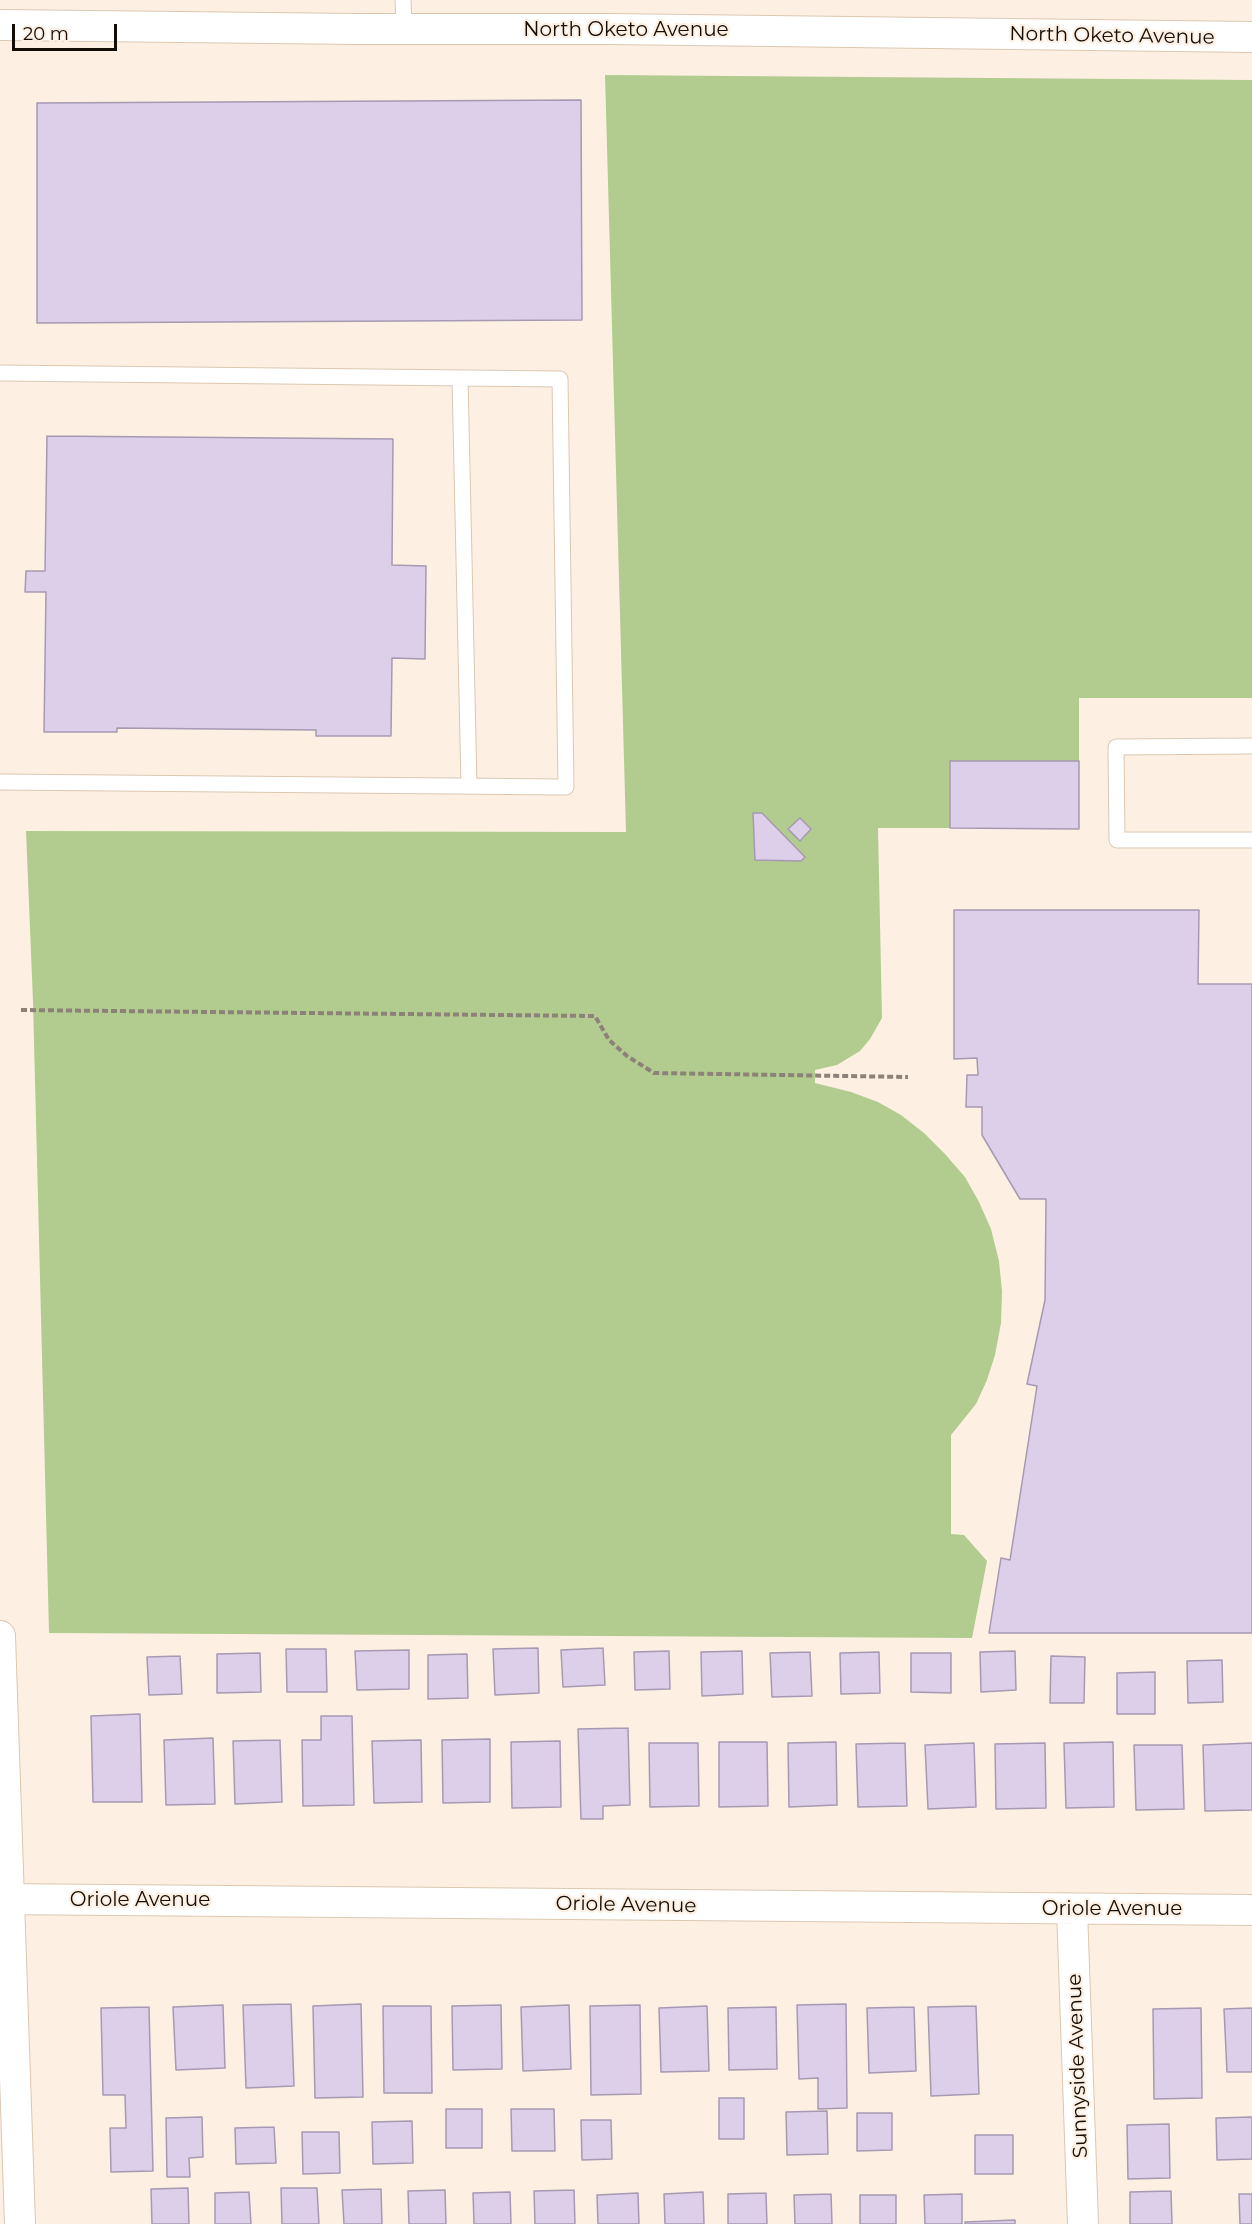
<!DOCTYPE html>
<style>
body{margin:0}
#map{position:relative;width:1252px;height:2224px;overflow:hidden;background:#fdf0e3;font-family:Montserrat,sans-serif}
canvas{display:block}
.scale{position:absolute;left:12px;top:24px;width:105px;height:27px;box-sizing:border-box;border:3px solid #140d06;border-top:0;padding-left:8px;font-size:18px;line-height:21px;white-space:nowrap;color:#140d06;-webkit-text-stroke:4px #fdf0e3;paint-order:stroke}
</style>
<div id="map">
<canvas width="1252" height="2224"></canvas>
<div class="scale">20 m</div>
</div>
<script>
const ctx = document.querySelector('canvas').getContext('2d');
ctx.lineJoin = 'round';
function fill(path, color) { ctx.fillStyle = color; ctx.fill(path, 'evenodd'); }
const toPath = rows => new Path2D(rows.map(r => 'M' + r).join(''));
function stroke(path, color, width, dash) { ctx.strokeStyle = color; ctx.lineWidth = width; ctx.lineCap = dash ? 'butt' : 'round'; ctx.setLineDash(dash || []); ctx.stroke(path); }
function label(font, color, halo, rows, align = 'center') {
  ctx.font = font + ' Montserrat,sans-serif'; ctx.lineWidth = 4.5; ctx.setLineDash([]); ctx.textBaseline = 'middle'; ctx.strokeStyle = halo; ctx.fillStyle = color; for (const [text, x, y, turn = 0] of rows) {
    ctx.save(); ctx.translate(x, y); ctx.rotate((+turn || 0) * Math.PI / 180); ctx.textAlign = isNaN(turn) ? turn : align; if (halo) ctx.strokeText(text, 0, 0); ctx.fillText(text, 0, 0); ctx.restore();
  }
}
fill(toPath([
 [605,75,1252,80,1252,698,1079,698,1079,761,950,761,950,828,878,828,882,1018,870,1039,860,1051,837,1065,815,1070,815,1083,851,1092,878,1102,901,1115,924,1133,945,1154,965,1177,979,1202,991,1229,999,1261,1002,1291,1001,1323,995,1355,987,1380,976,1404,951,1435,951,1534,964,1535,987,1561,972,1638,49,1633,33,1002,26,831,626,832]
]), '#b2cc90');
const building = toPath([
 [581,100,582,320,37,323,37,103,581,100],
 [47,436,393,439,392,565,426,566,425,659,392,658,391,736,316,736,316,730,117,728,117,732,44,732,46,592,25,592,26,571,45,571,47,436],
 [950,761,1079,761,1079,829,950,828,950,761],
 [753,813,762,813,805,857,801,861,755,860,753,813],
 [800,818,811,829,800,841,788,829,800,818],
 [954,910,1199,910,1198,984,1252,984,1252,1633,989,1633,1001,1558,1010,1560,1037,1386,1027,1384,1045,1300,1046,1199,1020,1199,982,1135,982,1107,966,1107,967,1075,978,1075,977,1058,954,1059,954,910],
 [538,1648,539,1693,495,1695,493,1649,538,1648],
 [603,1648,605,1685,563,1687,561,1650,603,1648],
 [286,1649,326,1649,327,1692,287,1692,286,1649],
 [409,1650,409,1689,357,1690,355,1651,409,1650],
 [669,1651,670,1689,635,1690,634,1652,669,1651],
 [742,1651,743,1694,702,1696,701,1652,742,1651],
 [1015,1651,1016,1690,981,1692,980,1652,1015,1651],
 [810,1652,812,1696,772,1697,770,1653,810,1652],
 [879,1652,880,1693,841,1694,840,1653,879,1652],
 [260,1653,261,1692,217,1693,217,1654,260,1653],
 [911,1653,951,1653,951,1693,911,1692,911,1653],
 [467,1654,468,1698,428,1699,428,1655,467,1654],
 [180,1656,182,1694,149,1695,147,1657,180,1656],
 [1051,1656,1085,1657,1084,1703,1050,1703,1051,1656],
 [1222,1660,1223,1702,1188,1703,1187,1661,1222,1660],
 [1155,1672,1155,1714,1117,1714,1117,1673,1155,1672],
 [140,1714,142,1802,93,1802,91,1716,140,1714],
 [321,1716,352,1716,354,1805,303,1806,302,1740,321,1740,321,1716],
 [628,1728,630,1805,603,1806,603,1819,581,1819,578,1729,628,1728],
 [213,1738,215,1804,166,1805,164,1740,213,1738],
 [490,1739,490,1802,443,1803,442,1740,490,1739],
 [280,1740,282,1802,235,1804,233,1741,280,1740],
 [421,1740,422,1802,374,1803,372,1741,421,1740],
 [560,1741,561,1807,512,1808,511,1742,560,1741],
 [719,1742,767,1742,768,1806,719,1807,719,1742],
 [836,1742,837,1805,789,1807,788,1743,836,1742],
 [1113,1742,1114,1807,1066,1808,1064,1743,1113,1742],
 [649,1743,698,1743,699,1806,650,1807,649,1743],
 [905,1743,907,1806,858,1807,856,1744,905,1743],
 [974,1743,976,1807,928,1809,925,1745,974,1743],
 [1045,1743,1046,1808,996,1809,995,1744,1045,1743],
 [1252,1743,1252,1810,1205,1811,1203,1745,1252,1743],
 [1134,1745,1182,1745,1184,1809,1136,1810,1134,1745],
 [291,2004,294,2086,246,2088,243,2005,291,2004],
 [361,2004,363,2097,315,2098,313,2006,361,2004],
 [846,2004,847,2108,818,2109,818,2078,799,2079,797,2005,846,2004],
 [223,2005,225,2068,176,2070,173,2007,223,2005],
 [501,2005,502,2069,453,2070,452,2006,501,2005],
 [569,2005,571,2069,523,2071,521,2007,569,2005],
 [640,2005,641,2094,591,2095,590,2006,640,2005],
 [383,2006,431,2006,432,2093,384,2093,383,2006],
 [707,2006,709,2071,661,2072,659,2008,707,2006],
 [976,2006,979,2094,931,2096,928,2007,976,2006],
 [149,2007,153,2171,111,2172,110,2128,126,2128,125,2095,103,2095,101,2008,149,2007],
 [776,2007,777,2069,729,2070,728,2008,776,2007],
 [914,2007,916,2071,869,2073,867,2008,914,2007],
 [1201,2008,1202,2098,1154,2099,1153,2009,1201,2008],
 [1252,2008,1252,2072,1227,2072,1224,2009,1252,2008],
 [719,2098,744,2098,744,2139,719,2139,719,2098],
 [446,2109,482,2109,482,2148,446,2148,446,2109],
 [511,2109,554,2109,555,2151,512,2151,511,2109],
 [827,2111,828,2154,787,2155,786,2112,827,2111],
 [857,2113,892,2113,892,2150,857,2151,857,2113],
 [202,2117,203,2157,189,2158,190,2177,167,2177,166,2118,202,2117],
 [1252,2117,1252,2159,1217,2160,1216,2118,1252,2117],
 [581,2120,611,2120,612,2159,582,2160,581,2120],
 [412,2121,413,2163,373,2164,372,2122,412,2121],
 [1169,2124,1170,2178,1128,2179,1127,2125,1169,2124],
 [274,2127,276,2163,236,2164,235,2128,274,2127],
 [302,2132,339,2132,340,2173,303,2174,302,2132],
 [975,2135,1013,2135,1013,2174,975,2174,975,2135],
 [188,2188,189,2224,152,2224,151,2189,188,2188],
 [281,2188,317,2188,319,2224,282,2224,281,2188],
 [381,2189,382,2224,344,2224,342,2190,381,2189],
 [445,2190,446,2224,409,2224,408,2191,445,2190],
 [574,2190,575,2224,535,2224,534,2191,574,2190],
 [1171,2191,1172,2224,1130,2224,1130,2192,1171,2191],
 [249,2192,251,2224,215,2224,215,2193,249,2192],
 [510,2192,511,2224,474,2224,473,2193,510,2192],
 [703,2192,704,2224,665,2224,664,2194,703,2192],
 [638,2193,639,2224,598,2224,597,2195,638,2193],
 [766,2193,767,2224,728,2224,728,2194,766,2193],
 [831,2194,832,2224,795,2224,794,2195,831,2194],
 [962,2194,962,2224,925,2224,924,2195,962,2194],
 [1239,2194,1252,2194,1252,2224,1240,2224,1239,2194],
 [860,2195,896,2195,896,2224,860,2224,860,2195],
 [1015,2220,1015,2224,965,2224,965,2222,1015,2220]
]);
fill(building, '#ddcfe9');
stroke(building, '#a799b2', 1.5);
const service = toPath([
 [403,0,404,29],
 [0,373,560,379,566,787,0,782],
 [460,378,469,786],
 [1252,746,1116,747,1117,840,1252,840]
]);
const minor = toPath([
 [0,25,358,29,609,29,1252,37],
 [0,1636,20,2224],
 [0,1899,1252,1910],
 [1072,1909,1083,2224]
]);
stroke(service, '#dcc7b1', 17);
stroke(minor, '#dcc7b1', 32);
stroke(toPath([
 [21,1010,595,1016,609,1040,627,1056,654,1073,908,1077]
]), '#8c8278', 4, [6, 3]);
stroke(service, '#fff', 15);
stroke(minor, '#fff', 30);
label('20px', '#140d06', '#fdf0e3', [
 ["North Oketo Avenue",626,30],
 ["North Oketo Avenue",1112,36,1],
 ["Oriole Avenue",140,1900],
 ["Oriole Avenue",626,1905,1],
 ["Oriole Avenue",1112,1909],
 ["Sunnyside Avenue",1078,2066,-92]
]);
</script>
